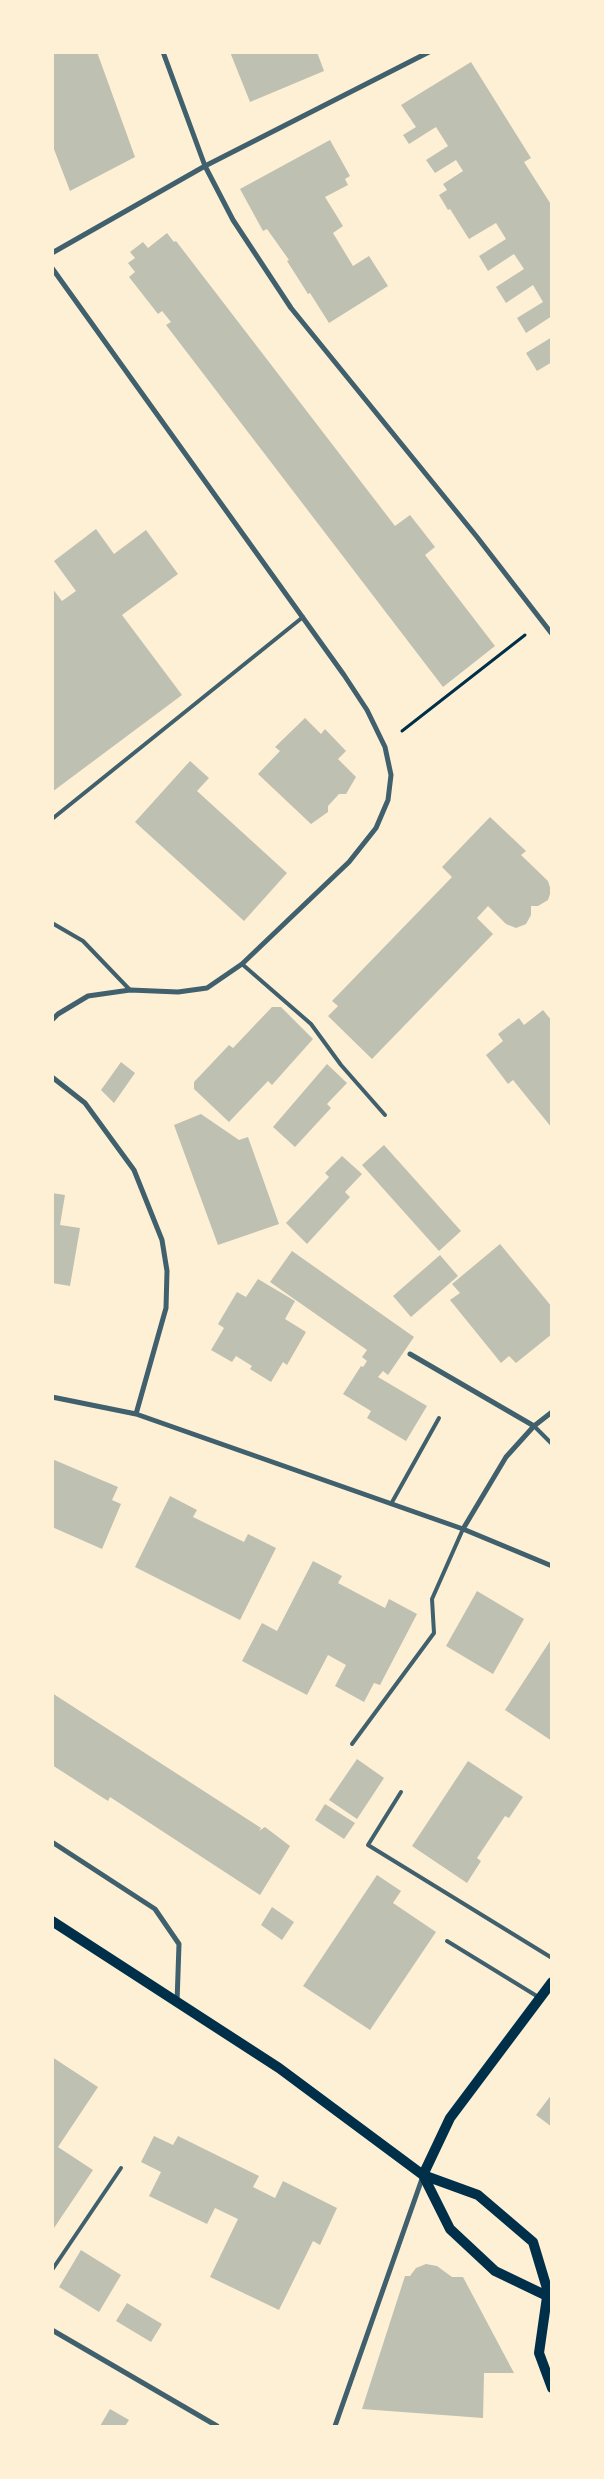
<!DOCTYPE html>
<style>
body{margin:0}
#map{position:relative;width:604px;height:2479px;overflow:hidden;background:#fdf0d5;font-family:Manrope,sans-serif}
canvas{display:block}
.frame{position:absolute;inset:0;border:54px solid #fdf0d5;pointer-events:none}
</style>
<div id="map">
<canvas width="604" height="2479"></canvas>
<div class="frame"></div>
</div>
<script>
const ctx = document.querySelector('canvas').getContext('2d');
ctx.lineJoin = 'round';
function fill(path, color) { ctx.fillStyle = color; ctx.fill(path, 'evenodd'); }
const toPath = rows => new Path2D(rows.map(r => 'M' + r).join(''));
function stroke(path, color, width, dash) { ctx.strokeStyle = color; ctx.lineWidth = width; ctx.lineCap = dash ? 'butt' : 'round'; ctx.setLineDash(dash || []); ctx.stroke(path); }
fill(toPath([
 [52,52,97,52,135,157,70,191,52,144],
 [230,52,317,52,324,71,250,102],
 [471,62,531,158,524,162,552,206,552,316,526,333,517,318,543,302,533,285,506,303,496,287,524,269,514,254,488,271,479,256,506,239,496,223,469,239,450,209,448,210,439,195,447,190,443,184,463,171,456,160,435,173,426,160,448,146,436,127,409,144,403,135,416,127,401,105],
 [330,140,350,176,345,179,348,185,325,197,343,226,333,233,353,266,369,256,388,286,329,323,310,293,308,294,287,261,289,260,267,229,263,231,240,189],
 [167,233,174,242,176,241,395,526,410,515,435,547,425,555,495,646,443,687,166,325,171,322,162,311,158,314,129,277,135,272,128,263,135,258,130,252,143,242,148,248],
 [552,337,552,362,537,371,526,353],
 [96,529,114,554,146,530,178,574,122,615,182,695,52,792,52,588,62,601,76,591,54,561],
 [305,718,321,734,325,729,346,751,338,759,356,777,346,794,339,794,328,806,328,812,311,824,258,774,280,751,275,747],
 [190,761,209,778,197,791,287,873,244,921,135,822],
 [490,817,526,851,521,855,548,881,551,891,548,900,538,906,531,906,531,915,526,924,516,928,506,924,488,906,477,918,493,934,372,1059,328,1016,338,1006,332,1001,452,877,442,867],
 [272,1007,281,1007,313,1039,272,1085,268,1081,229,1122,194,1089,194,1082,229,1045,233,1048],
 [543,1010,552,1021,552,1128,513,1080,508,1084,486,1055,503,1041,498,1034,519,1018,524,1025],
 [121,1062,135,1073,114,1103,101,1090],
 [327,1064,347,1083,327,1104,331,1108,295,1147,273,1127],
 [201,1114,239,1140,248,1137,279,1224,218,1245,174,1125],
 [384,1145,461,1231,439,1251,362,1165],
 [342,1156,362,1174,345,1192,350,1197,307,1244,286,1223,329,1177,325,1173],
 [52,1193,65,1195,60,1225,80,1228,70,1286,52,1283],
 [500,1244,552,1307,552,1334,516,1363,509,1356,501,1363,450,1300,460,1293,452,1284],
 [292,1251,414,1337,388,1375,383,1371,378,1377,427,1406,406,1441,367,1418,371,1411,343,1394,361,1366,363,1367,367,1361,362,1357,367,1350,270,1282],
 [440,1255,458,1276,411,1317,393,1296],
 [258,1279,295,1301,285,1319,306,1332,287,1365,283,1362,271,1382,250,1369,252,1366,236,1356,232,1362,211,1350,224,1328,218,1324,237,1292,246,1297],
 [52,1459,118,1487,112,1500,121,1504,102,1549,52,1527],
 [170,1496,197,1510,193,1517,244,1542,248,1534,276,1548,240,1620,135,1567],
 [313,1561,342,1576,338,1583,385,1608,389,1599,417,1614,380,1685,374,1683,364,1702,335,1686,346,1665,328,1655,307,1695,242,1661,262,1623,277,1631],
 [477,1591,524,1619,493,1674,446,1646],
 [552,1638,552,1741,505,1710],
 [52,1693,261,1828,259,1831,265,1827,290,1846,260,1895,110,1797,108,1801,52,1765],
 [357,1759,384,1778,357,1819,329,1800],
 [468,1761,523,1797,509,1818,505,1816,477,1858,481,1861,467,1883,412,1846],
 [325,1804,355,1823,344,1839,315,1820],
 [377,1875,401,1891,393,1903,436,1932,370,2030,303,1986],
 [272,1907,294,1922,282,1940,261,1925],
 [52,2057,98,2087,58,2147,93,2170,52,2231],
 [552,2094,552,2127,536,2115],
 [154,2136,173,2145,178,2136,259,2176,253,2187,275,2198,283,2181,337,2208,320,2245,313,2241,279,2310,210,2277,238,2219,215,2208,207,2224,149,2196,161,2172,141,2162],
 [81,2250,121,2275,99,2312,59,2287],
 [426,2264,437,2266,452,2277,463,2277,514,2373,484,2373,483,2418,362,2409,405,2276,410,2276,416,2268],
 [127,2303,162,2324,151,2342,116,2321],
 [110,2409,129,2420,125,2426,100,2426]
]), '#bec0b2');
stroke(toPath([
 [402,731,525,635]
]), '#003049', 3);
stroke(toPath([
 [52,819,303,617],
 [52,923,83,941,130,990],
 [242,964,311,1024,341,1065,385,1115],
 [534,1426,552,1444],
 [391,1504,439,1418],
 [352,1744,434,1633,432,1599,463,1529],
 [401,1792,368,1845,552,1958],
 [447,1941,540,1998],
 [52,2270,121,2168]
]), '#3f606c', 4);
stroke(toPath([
 [163,52,205,166,233,220,291,308,477,537,552,634],
 [52,253,205,166,429,52],
 [52,268,344,675,367,710,385,747,391,775,388,800,376,828,349,862,242,964,207,988,178,992,130,990,88,996,58,1014,52,1020],
 [52,1077,85,1103,134,1170,162,1240,167,1271,166,1308,136,1414],
 [410,1354,534,1426],
 [52,1397,136,1414,463,1529,552,1566],
 [463,1529,506,1457,534,1426,552,1412],
 [52,1842,155,1909,179,1944,177,2003],
 [52,2330,217,2426],
 [335,2426,423,2176]
]), '#3f606c', 5);
stroke(toPath([
 [52,1921,279,2068,423,2175,478,2195,533,2242,552,2305],
 [423,2175,450,2118,552,1982],
 [423,2175,450,2229,495,2271,547,2296],
 [547,2297,539,2353,552,2388]
]), '#003049', 10);
</script>
